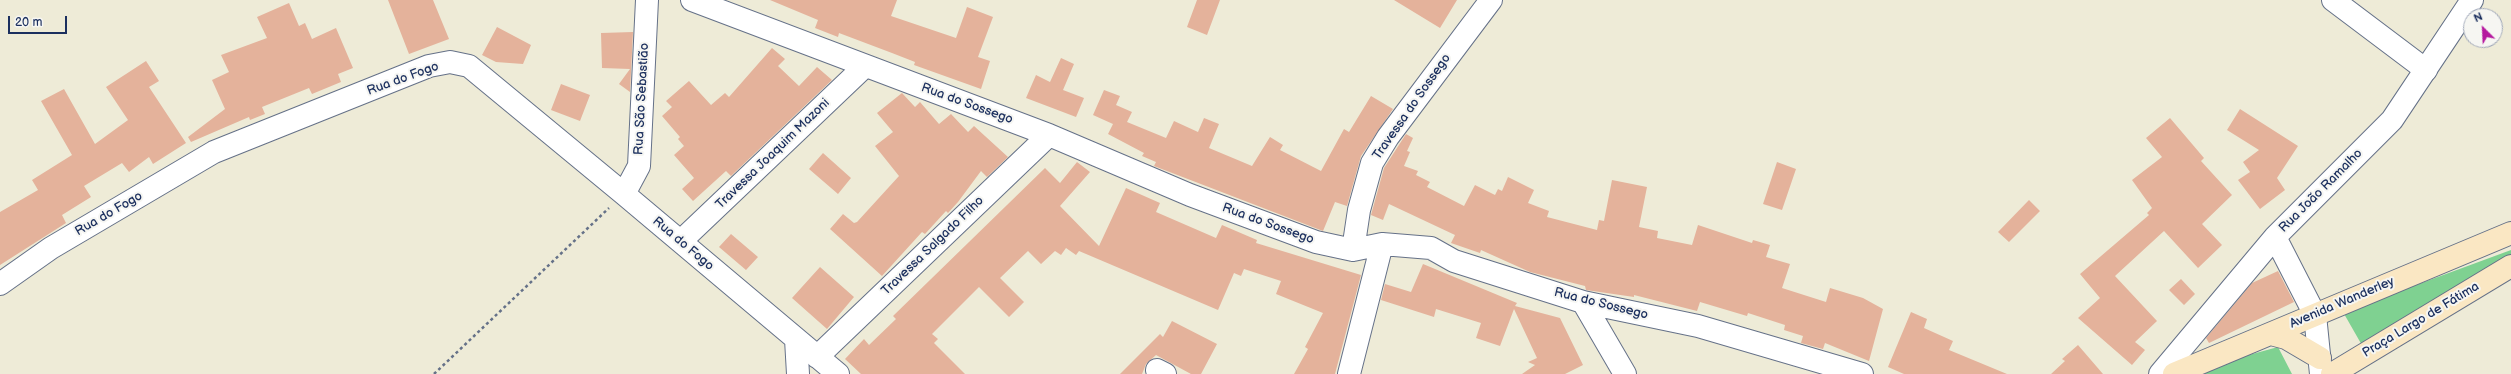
<!DOCTYPE html>
<meta charset="utf-8">
<style>
body{margin:0}
#map{position:relative;width:2511px;height:374px;overflow:hidden;background:#eeebd7;font-family:"Balsamiq Sans",sans-serif}
canvas{display:block}
.north{position:absolute;left:2463px;top:8px;width:40px;height:40px;box-sizing:border-box;background:#f6f6f2;border:1px solid #9ea6b7;border-radius:50%;rotate:336deg;font-size:11px;font-weight:700;line-height:16px;text-align:center;color:#1b2f5e}
.north::after{content:'';display:block;margin:auto;width:14px;height:18px;background:#b5179e;clip-path:polygon(50% 0,100% 100%,50% 72%,0 100%)}
.scale{position:absolute;left:8px;top:16px;width:59px;height:18px;box-sizing:border-box;border:2px solid #1b2f5e;border-top:0;padding-left:5px;font-size:12px;line-height:14px;white-space:nowrap;color:#1b2f5e;-webkit-text-stroke:3px #f6f6f2;paint-order:stroke}
</style>
<div id="map">
<canvas width="2511" height="374"></canvas>
<div class="north">N</div>
<div class="scale">20 m</div>
</div>
<script>
const ctx = document.querySelector('canvas').getContext('2d');
ctx.lineJoin = 'round';
function fill(path, color) { ctx.fillStyle = color; ctx.fill(path, 'evenodd'); }
const toPath = rows => new Path2D(rows.map(r => 'M' + r).join(''));
function stroke(path, color, width, dash) { ctx.strokeStyle = color; ctx.lineWidth = width; ctx.lineCap = dash ? 'butt' : 'round'; ctx.setLineDash(dash || []); ctx.stroke(path); }
function label(font, color, halo, rows, align = 'center') {
  ctx.font = font + ' "Balsamiq Sans",sans-serif'; ctx.lineWidth = 4; ctx.setLineDash([]); ctx.textBaseline = 'middle'; ctx.strokeStyle = halo; ctx.fillStyle = color; for (const [text, x, y, turn = 0] of rows) {
    ctx.save(); ctx.translate(x, y); ctx.rotate((+turn || 0) * Math.PI / 180); ctx.textAlign = isNaN(turn) ? turn : align; if (halo) ctx.strokeText(text, 0, 0); ctx.fillText(text, 0, 0); ctx.restore();
  }
}
fill(toPath([
 [2511,250,2511,270,2367,354,2343,312],
 [2278,347,2292,374,2186,374,2194,370]
]), '#7fd191');
fill(toPath([
 [388,0,433,0,449,39,409,54],
 [770,0,897,0,891,16,956,38,967,7,993,17,978,57,990,61,981,89,914,65,915,62,892,53,839,33,838,37,815,28,818,20],
 [1197,0,1220,0,1207,35,1187,27],
 [1394,0,1457,0,1440,28],
 [289,3,299,26,305,23,312,39,336,28,353,68,338,74,341,82,312,94,309,88,262,107,265,114,250,120,249,117,191,142,188,137,225,109,212,80,229,72,221,55,267,38,257,17],
 [497,27,531,45,523,64,496,62,482,55],
 [633,32,630,92,619,84,630,69,602,68,601,33],
 [772,48,785,59,778,66,799,86,817,67,832,80,731,176,726,171,693,201,682,189,694,178,674,155,684,146,678,139,680,137,662,116,672,107,666,101,689,81,711,105,725,93,729,97],
 [1061,58,1074,64,1063,90,1084,98,1076,117,1026,98,1036,75,1050,82],
 [146,61,159,81,149,87,186,143,153,164,149,157,129,172,122,163,84,186,91,197,62,215,66,223,0,265,0,212,38,190,32,180,72,155,41,101,64,89,95,144,128,120,106,87],
 [561,84,590,95,580,121,551,110],
 [1104,90,1120,96,1116,105,1132,112,1127,122,1166,138,1174,121,1198,132,1204,118,1219,124,1209,148,1252,166,1270,137,1283,145,1280,150,1321,171,1344,129,1349,132,1371,96,1393,109,1361,156,1347,206,1335,202,1323,231,1154,166,1156,162,1142,156,1144,153,1108,134,1113,124,1093,115],
 [902,93,915,107,920,102,939,124,951,114,968,132,974,126,1008,157,987,177,981,171,958,202,948,213,946,211,925,234,922,232,882,276,830,229,843,214,854,223,857,222,899,176,875,146,893,132,877,113],
 [2240,109,2298,146,2277,178,2285,190,2260,209,2238,180,2250,172,2243,162,2259,150,2227,130],
 [2170,118,2204,158,2201,161,2232,195,2202,224,2222,245,2198,268,2164,231,2115,276,2157,321,2135,342,2145,350,2132,365,2078,318,2100,298,2080,274,2149,215,2147,213,2152,208,2132,180,2162,157,2146,138],
 [1406,134,1413,138,1407,151,1410,152,1404,166,1418,171,1416,175,1430,182,1427,187,1464,206,1475,185,1495,195,1498,189,1502,191,1508,177,1534,190,1528,203,1549,211,1547,217,1597,230,1599,220,1604,221,1612,180,1647,187,1639,227,1658,231,1657,238,1692,245,1698,225,1752,243,1753,240,1770,245,1766,257,1790,264,1782,288,1826,302,1830,288,1863,298,1883,309,1869,361,1825,343,1823,349,1801,343,1803,336,1784,330,1785,325,1748,313,1747,316,1700,302,1697,311,1634,295,1634,297,1586,290,1585,286,1530,272,1481,250,1480,253,1451,243,1455,235,1389,204,1383,220,1371,215,1384,168],
 [823,153,851,178,838,194,809,169],
 [1077,162,1090,172,1060,206,1099,246,1126,188,1160,203,1156,212,1216,238,1222,225,1257,240,1256,243,1361,275,1335,374,1294,374,1308,349,1305,347,1323,313,1276,294,1281,281,1244,269,1241,276,1234,273,1218,310,1079,251,1076,255,1066,248,1061,255,1055,251,1041,264,1028,251,1000,278,1024,302,1009,317,979,287,932,334,938,339,934,343,965,374,861,374,845,359,864,339,869,345,896,319,893,316,1045,168,1060,183],
 [1777,162,1796,169,1782,210,1763,204],
 [2029,200,2040,211,2009,242,1998,232],
 [731,234,758,257,746,270,719,247],
 [1423,264,1517,303,1515,306,1560,318,1583,365,1565,374,1522,374,1535,365,1528,362,1537,358,1514,309,1500,346,1476,338,1481,323,1436,309,1434,317,1381,300,1385,284,1411,292],
 [820,267,854,297,827,329,792,298],
 [2278,271,2294,302,2209,343,2206,338,2252,283],
 [2181,279,2195,294,2184,305,2169,290],
 [1911,312,1927,319,1924,328,1953,341,1949,350,2007,374,1904,374,1888,367],
 [1172,321,1217,344,1201,374,1191,374,1156,355,1146,364,1142,374,1120,374,1160,334,1163,337],
 [2078,345,2103,374,2051,374,2065,361,2062,359]
]), '#e4b29b');
const minor = toPath([
 [692,0,1049,135,1190,195,1316,242,1353,250,1382,244,1431,248,1454,261,1583,302,1698,326,1862,374],
 [2333,0,2426,70],
 [624,194,639,166,647,0],
 [681,241,865,66],
 [1353,250,1359,210,1372,163,1388,137,1491,0],
 [0,284,51,248,214,152,429,66,450,62,469,66,624,194,838,374],
 [1583,302,1625,374],
 [796,339,798,374],
 [817,357,1049,135],
 [1157,370,1165,374],
 [1349,374,1382,244]
]);
const tertiary = toPath([
 [2275,237,2315,315,2321,374],
 [2160,374,2275,237,2392,120,2472,0]
]);
const secondary = toPath([
 [2271,334,2286,338,2320,358],
 [2174,374,2511,233],
 [2332,374,2511,266]
]);
stroke(minor, '#657188', 24);
stroke(tertiary, '#657188', 24);
stroke(secondary, '#657188', 24);
stroke(toPath([
 [434,374,609,208]
]), '#657188', 2.5, [3, 3]);
stroke(minor, '#fff', 22);
stroke(tertiary, '#fff', 22);
stroke(secondary, '#fae7c3', 22);
label('13px', '#1b2f5e', '#f6f6f2', [
 ["Rua do Fogo",403,79,-20],
 ["Rua São Sebastião",642,99,-87],
 ["Rua do Sossego",967,104,20],
 ["Travessa do Sossego",1412,107,-55],
 ["Travessa Joaquim Mazoni",773,154,-44],
 ["Rua João Ramalho",2321,191,-45],
 ["Rua do Fogo",109,214,-30],
 ["Rua do Sossego",1268,224,20],
 ["Rua do Fogo",683,244,40],
 ["Travessa Salgado Filho",933,246,-44],
 ["Avenida Wanderley",2342,303,-23],
 ["Rua do Sossego",1601,304,14],
 ["Praça Largo de Fátima",2421,320,-31]
]);
</script>
